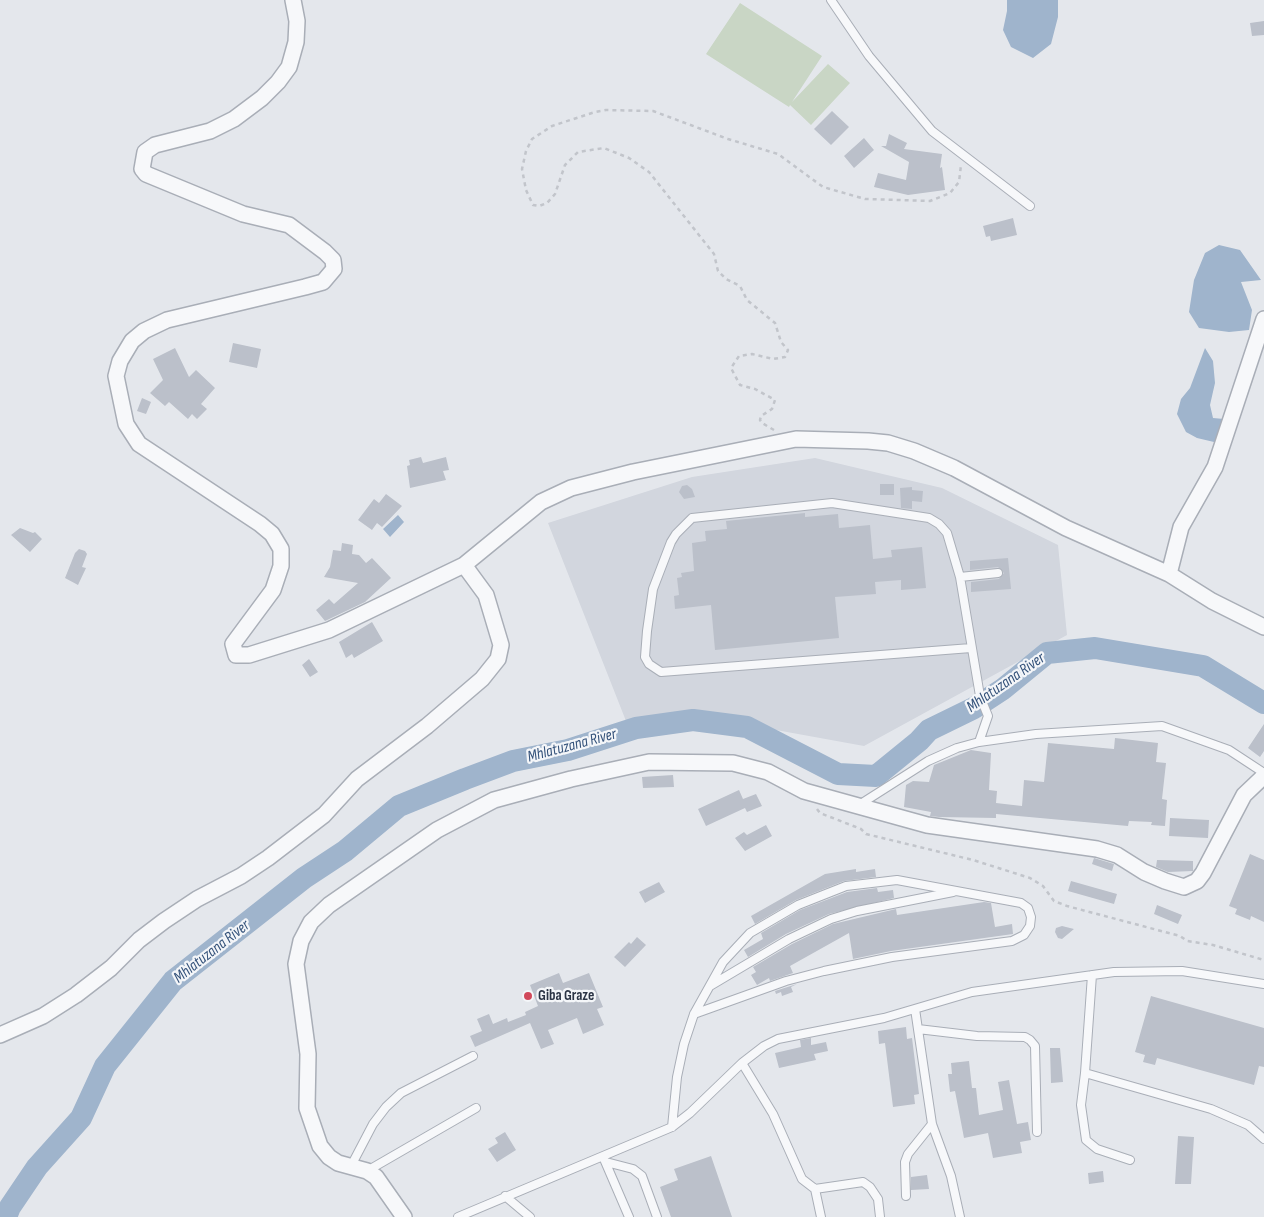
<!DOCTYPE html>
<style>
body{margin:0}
canvas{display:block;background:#e4e7ec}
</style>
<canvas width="1264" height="1217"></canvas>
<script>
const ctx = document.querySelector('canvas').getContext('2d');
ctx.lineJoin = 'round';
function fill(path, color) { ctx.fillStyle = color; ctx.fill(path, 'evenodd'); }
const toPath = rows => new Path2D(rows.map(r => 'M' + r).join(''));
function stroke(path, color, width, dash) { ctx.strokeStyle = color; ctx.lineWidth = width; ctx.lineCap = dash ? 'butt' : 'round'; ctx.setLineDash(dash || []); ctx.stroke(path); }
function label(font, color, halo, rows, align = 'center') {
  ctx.font = font + ' "Sofia Sans Condensed",sans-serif'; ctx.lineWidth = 4.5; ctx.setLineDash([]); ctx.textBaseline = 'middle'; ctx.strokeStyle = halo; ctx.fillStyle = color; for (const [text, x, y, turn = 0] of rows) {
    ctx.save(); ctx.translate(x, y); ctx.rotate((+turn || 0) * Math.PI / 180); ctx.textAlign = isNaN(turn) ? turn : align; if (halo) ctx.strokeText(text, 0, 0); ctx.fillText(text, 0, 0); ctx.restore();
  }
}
fill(toPath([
 [815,458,942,488,1058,545,1067,635,864,746,721,720,626,721,548,523,692,477]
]), '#d2d6de');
fill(toPath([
 [740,3,822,56,792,102,828,64,850,83,811,125,790,105,789,107,706,54]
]), '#c9d6c5');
fill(toPath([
 [1007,0,1058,0,1058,17,1051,44,1033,58,1011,47,1003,30,1007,11],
 [1219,245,1240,250,1261,280,1241,282,1252,310,1249,330,1229,332,1199,328,1189,312,1194,280,1205,253],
 [1205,348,1213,361,1215,383,1210,405,1213,418,1224,419,1225,432,1214,442,1197,438,1186,432,1177,414,1181,399,1190,388],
 [398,515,404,522,390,537,383,529]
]), '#9fb4cc');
stroke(toPath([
 [6,1217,10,1207,37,1167,81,1118,105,1066,173,981,304,878,345,851,399,806,465,779,513,761,568,750,636,728,693,720,747,727,838,774,876,776,919,741,929,730,974,708,1003,689,1047,653,1095,648,1203,666,1264,703]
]), '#9fb4cc', 22);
fill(toPath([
 [1264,21,1264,35,1252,36,1250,23],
 [832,111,849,127,831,145,814,129],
 [889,134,907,143,904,149,942,154,940,168,942,167,945,190,908,195,874,187,878,173,906,180,909,162,881,146,886,146],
 [864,138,874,150,854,168,844,156],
 [1013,218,1017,235,991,241,990,236,986,237,983,226],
 [233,343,261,349,257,368,229,362],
 [175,348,189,377,196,370,215,388,201,404,207,409,197,419,192,414,188,419,169,402,165,406,150,393,163,380,153,359],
 [142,398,151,402,146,414,137,411],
 [421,457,423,463,446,457,449,470,443,471,446,480,410,488,407,466,410,465,409,460],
 [880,484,894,484,894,495,880,495],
 [687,485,692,489,695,497,684,499,679,492,682,486],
 [912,487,912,490,923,491,922,502,912,501,912,509,901,508,900,488],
 [386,494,402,506,382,527,377,523,372,530,358,520,374,499,379,503],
 [805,513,805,517,838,514,839,528,870,525,873,559,892,557,891,550,922,547,926,588,901,590,901,580,875,582,876,594,835,597,839,638,715,650,711,605,675,609,674,596,679,595,677,578,682,577,681,573,694,571,692,543,706,541,705,531,727,529,726,521],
 [20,528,33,533,35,532,42,539,30,552,11,535],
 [342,543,353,545,352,554,359,555,366,563,372,558,391,578,365,602,325,621,316,610,329,599,334,604,358,583,324,577,330,567,333,550,341,551],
 [79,549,85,551,87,554,82,567,86,568,78,585,65,578,75,553],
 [1008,558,1011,589,971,592,971,582,999,579,1004,573,998,567,970,570,970,561],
 [372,622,383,641,354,658,352,654,346,658,339,642],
 [309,659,318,672,310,677,302,665],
 [1264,724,1264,751,1260,757,1248,748],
 [1115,738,1158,743,1156,762,1166,763,1162,799,1167,800,1165,826,1151,825,1152,822,1129,821,1128,826,996,814,996,818,939,817,930,816,931,812,904,807,906,785,913,781,929,782,934,765,971,750,991,753,989,790,997,791,996,803,1022,806,1024,780,1044,782,1048,743,1114,749],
 [673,775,674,787,643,788,642,777],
 [739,790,743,799,756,794,762,806,747,812,745,808,706,826,698,809],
 [1170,818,1209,820,1208,838,1169,836],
 [766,825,772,836,745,851,735,838,744,832,747,835],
 [1250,854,1264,860,1264,922,1251,916,1250,920,1235,914,1237,909,1229,906],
 [1094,858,1114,864,1112,871,1092,864],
 [1157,860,1193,861,1193,871,1168,872,1156,867],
 [856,869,856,872,875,869,876,877,844,881,796,900,755,924,751,916,825,874],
 [1071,881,1117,894,1114,904,1068,891],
 [659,882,665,892,645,903,639,892],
 [877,888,878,892,893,890,894,898,829,914,786,934,748,957,744,950,763,939,761,933,800,910,847,892],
 [984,902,991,903,995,927,1012,924,1013,934,891,951,853,959,849,933,790,966,793,973,770,981,769,978,757,985,751,975,756,972,753,967,792,944,833,924,896,909,897,915],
 [1157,905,1182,915,1178,924,1154,914],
 [1062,926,1074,929,1062,939,1058,938,1055,932,1056,928],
 [637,937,646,945,625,967,614,957,629,942,631,944],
 [559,973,563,983,589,973,603,1007,597,1009,604,1025,583,1034,577,1018,548,1030,554,1044,541,1049,530,1023,475,1047,470,1036,482,1031,477,1019,489,1014,493,1024,507,1018,508,1022,526,1015,525,1012,538,1006,530,985],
 [797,984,791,987,793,992,782,996,781,992,776,994,775,991],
 [1151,996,1264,1028,1264,1067,1259,1066,1254,1085,1157,1058,1155,1065,1143,1062,1145,1055,1135,1052],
 [906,1027,907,1039,912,1038,919,1094,914,1095,915,1104,893,1107,885,1043,879,1044,878,1031],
 [811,1038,811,1045,826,1042,828,1051,814,1054,816,1060,779,1068,775,1053,801,1047,800,1040],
 [1050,1048,1060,1048,1063,1082,1051,1083],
 [969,1061,972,1088,976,1088,979,1115,1003,1110,998,1082,1009,1080,1017,1124,1028,1122,1031,1140,1020,1142,1022,1153,993,1158,988,1133,964,1138,955,1091,950,1092,948,1074,952,1074,951,1063],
 [505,1132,516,1150,497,1162,488,1149,498,1143,495,1138],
 [1178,1136,1194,1137,1191,1184,1175,1184],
 [711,1156,732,1217,671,1217,660,1187,678,1180,674,1169],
 [1103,1171,1104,1182,1089,1184,1088,1173],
 [927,1175,929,1189,911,1190,911,1177]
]), '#bbc0ca');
const lane = toPath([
 [831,0,869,56,932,131,1030,206],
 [960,577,998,573],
 [979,742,1036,734,1162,726,1229,750,1264,773],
 [859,805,928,761,957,748,979,742,988,716,980,696,960,577,947,533,939,524,929,518,832,503,692,518,676,534,671,542,653,589,647,631,645,657,649,664,661,672,971,648],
 [1092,975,1085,1073,1211,1109,1248,1125,1264,1139],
 [710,986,789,939,831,919,857,911,953,892],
 [915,1009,932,1124,951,1176,960,1217],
 [918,1029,977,1036,1025,1037,1030,1040,1035,1046,1037,1132],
 [742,1063,773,1114,802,1179,815,1189,863,1182,870,1187,878,1199,880,1217],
 [1085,1073,1081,1105,1086,1140,1097,1149,1130,1160],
 [672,1127,677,1077,684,1044,694,1014,723,962,750,933,798,905,846,886,897,880,1021,903,1028,908,1031,917,1030,926,1024,935,1012,941,892,957,824,971,786,981,694,1014],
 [604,1159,629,1217],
 [606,1162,633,1169,642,1176,657,1217],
 [351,1166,373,1124,386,1107,401,1093,473,1056],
 [367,1171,476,1108],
 [815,1189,821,1217],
 [505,1196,530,1217],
 [906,1196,905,1162,908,1154,932,1124],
 [458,1217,672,1127,690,1113,742,1063,764,1046,778,1039,884,1018,972,992,1114,972,1182,971,1264,984]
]);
const street = toPath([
 [293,0,297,21,296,42,289,67,278,82,262,98,234,119,210,131,155,145,145,152,142,169,146,174,243,214,289,225,325,252,333,260,334,269,323,282,305,287,167,320,144,331,132,341,120,361,116,376,126,424,139,444,260,524,272,534,281,549,281,566,273,590,233,644,236,655,249,655,329,630,464,565,541,502,571,488,633,472,796,439,868,441,888,443,914,451,954,468,1066,528,1169,574,1212,601,1264,627],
 [1169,574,1181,527,1215,467,1264,319],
 [0,1035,43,1016,76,995,111,968,139,940,164,921,197,899,241,876,268,858,324,815,357,779,427,726,482,679,498,659,501,645,486,595,464,565],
 [404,1217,376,1177,367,1171,338,1163,329,1157,320,1146,307,1108,308,1054,296,964,301,941,311,922,329,905,437,830,494,800,571,779,649,762,733,763,768,772,804,791,927,825,1097,849,1117,855,1144,872,1165,881,1184,887,1197,881,1203,873,1244,795,1264,776]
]);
stroke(lane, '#a9aeb7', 10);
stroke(street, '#a9aeb7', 18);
stroke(toPath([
 [774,430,762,423,760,420,761,416,772,409,775,400,755,389,740,385,731,368,739,356,752,354,773,359,785,357,788,350,781,342,775,323,747,300,740,286,726,279,718,271,714,254,649,172,629,158,604,148,578,152,565,165,555,194,547,203,539,206,533,205,526,190,522,169,526,151,532,139,552,126,595,112,606,110,653,111,728,139,778,154,823,187,865,199,930,201,950,193,959,182,961,165],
 [817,809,820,813,861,829,866,834,973,860,1030,878,1043,886,1054,901,1067,906,1180,936,1187,941,1213,945,1264,960]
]), '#c2c5cb', 2.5, [4, 4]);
stroke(lane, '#f7f8fa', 8);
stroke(street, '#f7f8fa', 15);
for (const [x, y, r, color] of [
 [528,996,5,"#d1495b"]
]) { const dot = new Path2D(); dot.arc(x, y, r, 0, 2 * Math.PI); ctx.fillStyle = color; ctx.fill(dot); stroke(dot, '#f4f6f9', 2); }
label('bold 15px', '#2b3445', '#f4f6f9', [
 ["Giba Graze",538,996]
], 'left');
label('italic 16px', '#34527a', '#f4f6f9', [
 ["Mhlatuzana River",1006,683,-35],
 ["Mhlatuzana River",572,746,-15],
 ["Mhlatuzana River",212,952,-38]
]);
</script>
